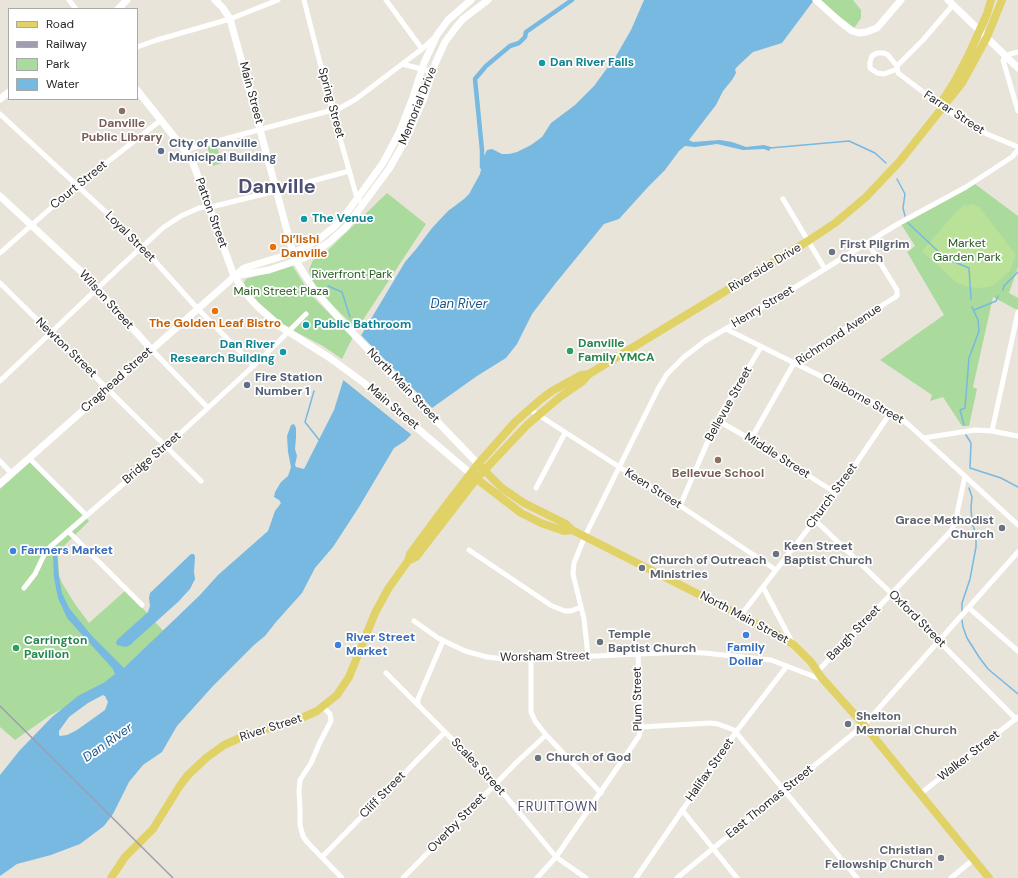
<!DOCTYPE html>
<meta charset="utf-8">
<style>
body{margin:0}
#map{position:relative;width:1018px;height:878px;overflow:hidden;background:#e9e4da;font-family:"DM Sans",sans-serif}
canvas{display:block}
.legend{position:absolute;left:8px;top:8px;width:130px;height:92px;box-sizing:border-box;background:#fff;border:1px solid #a9a9a9;margin:0;padding:5px 7px;list-style:none;font-size:12px;color:#272727}
.legend li{display:flex;align-items:center;gap:8px;height:20px}
.legend b{width:20px;border:1px solid #a9a9a9}
</style>
<div id="map">
<canvas width="1018" height="878"></canvas>
<ul class="legend">
<li><b style="height:5px;background:#e1d267"></b>Road</li>
<li><b style="height:5px;background:#9e9eb0"></b>Railway</li>
<li><b style="height:11px;background:#aada9c"></b>Park</li>
<li><b style="height:11px;background:#77b9e1"></b>Water</li>
</ul>
</div>
<script>
const ctx = document.querySelector('canvas').getContext('2d');
ctx.lineJoin = 'round';
function fill(path, color) { ctx.fillStyle = color; ctx.fill(path, 'evenodd'); }
const toPath = rows => new Path2D(rows.map(r => 'M' + r).join(''));
function stroke(path, color, width, dash) { ctx.strokeStyle = color; ctx.lineWidth = width; ctx.lineCap = dash ? 'butt' : 'round'; ctx.setLineDash(dash || []); ctx.stroke(path); }
function label(font, color, halo, rows, align = 'center') {
  ctx.font = font + ' "DM Sans",sans-serif'; ctx.lineWidth = 3.5; ctx.setLineDash([]); ctx.textBaseline = 'middle'; ctx.strokeStyle = halo; ctx.fillStyle = color; for (const [text, x, y, turn = 0] of rows) {
    ctx.save(); ctx.translate(x, y); ctx.rotate((+turn || 0) * Math.PI / 180); ctx.textAlign = isNaN(turn) ? turn : align; if (halo) ctx.strokeText(text, 0, 0); ctx.fillText(text, 0, 0); ctx.restore();
  }
}
fill(toPath([
 [819,0,853,0,861,10,861,18,855,27,853,27],
 [216,143,222,163,213,166,207,146],
 [975,184,1018,216,1018,267,1009,293,1018,298,1018,308,1017,310,993,297,973,387,977,389,969,426,962,426,943,397,930,401,932,395,880,360,944,315,907,252,915,246,901,224,957,193],
 [387,193,426,224,357,329,325,298,311,279,309,270,313,260,324,254],
 [292,265,311,295,353,337,342,359,323,346,294,331,272,317,253,297,245,286,244,282,246,279],
 [30,462,89,521,58,552,59,575,62,583,75,604,89,623,126,590,168,636,90,694,49,716,15,740,0,727,0,489]
]), '#aada9c');
fill(toPath([
 [972,204,979,207,984,213,1016,255,1010,270,1000,280,992,286,980,288,967,287,956,282,922,251,956,212,963,206]
]), '#bae198');
fill(toPath([
 [644,0,814,0,782,43,753,52,740,64,735,69,736,73,732,80,723,91,716,105,689,140,693,142,720,140,732,142,746,147,764,145,771,147,769,151,764,149,743,150,717,144,695,147,685,146,679,151,665,170,648,187,619,219,604,224,555,284,532,314,517,344,506,358,477,376,432,408,422,424,405,441,394,448,359,507,333,547,315,568,302,593,276,622,265,636,254,645,213,686,177,726,162,752,143,765,129,782,113,814,104,826,80,844,51,855,17,864,0,876,0,775,20,750,52,717,78,696,105,682,115,674,113,669,67,618,58,598,54,578,53,556,57,556,59,578,62,593,69,608,92,636,124,668,200,595,218,575,268,531,275,511,281,503,279,500,274,497,275,492,281,482,288,476,291,467,288,452,287,436,291,425,294,424,296,428,296,438,295,449,297,456,295,465,296,467,304,469,334,410,353,349,405,262,417,248,432,228,448,211,464,199,469,194,480,174,484,156,487,150,492,149,502,154,509,154,517,152,531,145,542,137,551,123,575,105,594,86,616,56,631,30],
 [103,695,105,696,108,702,105,710,77,730,67,735,60,736,59,735,59,731,69,717,88,703],
 [191,554,194,554,195,557,194,572,195,579,190,589,178,602,130,645,126,647,117,645,116,642,118,639,148,612,150,606,149,598,150,593]
]), '#77b9e1');
fill(toPath([
 [360,334,434,410,424,426,413,436,342,379,351,348]
]), '#e9e4da');
stroke(toPath([
 [770,148,849,141,875,153,886,163],
 [897,179,905,194,903,208,905,216],
 [908,223,941,254,952,261,969,268,971,299],
 [328,286,342,292,350,317],
 [1003,290,1004,286,1018,272],
 [974,310,996,301,998,296],
 [314,391,305,422,320,441],
 [964,425,960,410,965,408,969,358,979,331,978,320,972,307],
 [966,435,971,443,970,468,1001,478,1018,487],
 [962,611,962,603,970,579,976,547,976,534,972,523,971,507,972,497,969,488],
 [962,620,963,627,967,638,979,657,988,669,1018,694]
]), '#77b9e1', 1.5);
stroke(toPath([
 [482,167,482,150,475,79,486,66,510,46,519,43,525,37,526,32,572,0]
]), '#77b9e1', 4.5);
stroke(toPath([
 [69,0,76,9],
 [304,0,332,110,357,198,363,204],
 [386,0,422,49],
 [137,47,157,40,230,19,278,0],
 [1018,52,1007,55,1003,60,1018,111],
 [402,64,433,72],
 [897,66,923,40,953,5],
 [897,69,884,74,877,73,870,68,870,62,872,56,877,53,884,53,888,55,897,66,898,73,955,116,987,134,1018,147],
 [0,114,135,239,197,308,254,366],
 [184,150,340,108,356,99,422,49,435,37],
 [783,199,825,269],
 [0,253,68,193,161,120],
 [0,283,201,481],
 [726,329,879,405,899,417,909,425,1018,525],
 [151,349,208,408],
 [0,381,121,266,164,227,181,216,199,208,215,206,276,191,349,171],
 [529,409,691,513,776,570],
 [717,420,750,439,836,493],
 [992,431,1018,312],
 [923,438,975,430,992,431,1018,436],
 [751,439,794,363,821,344,897,296,897,290,868,243],
 [29,458,86,515],
 [0,461,12,474],
 [536,488,565,433],
 [680,506,717,420,761,347],
 [815,520,892,594,1016,719],
 [68,531,142,605],
 [469,550,552,606,565,611,571,611,581,607],
 [763,587,793,644],
 [24,588,35,574,45,553,50,547,159,453,261,359,306,314],
 [969,608,1018,651],
 [741,615,836,493,891,412],
 [414,621,438,638,465,651,487,657,504,659,531,659,683,652,704,653,771,660,823,680],
 [588,656,584,619,573,574,574,563,585,536,658,389,667,374,684,357,705,341,781,296,896,225,966,187,1012,157,1018,150],
 [531,659,531,712,535,721,546,735,601,793],
 [817,672,951,531,955,523,965,476],
 [386,673,472,759,503,793,556,857,586,878],
 [418,705,418,699,443,641],
 [323,707,330,714,331,721,320,742,311,763,300,780,299,791,300,809,300,825,303,836,307,842,342,878],
 [641,727,710,723,718,724,734,730,857,878],
 [920,794,1018,717],
 [682,810,737,878],
 [322,857,445,732],
 [403,878,518,761,546,735],
 [537,878,556,857,639,736,641,727,638,654],
 [636,878,736,732,787,666],
 [677,878,864,725,1018,552],
 [951,878,974,859]
]), '#fff', 5);
stroke(toPath([
 [215,0,223,8,230,19,246,77,293,253,296,261,313,288,342,322,478,464],
 [816,0,839,21,852,31,859,33,866,32,877,28,901,0],
 [948,0,1018,68],
 [118,9,127,0],
 [137,90,183,148,193,163,234,276,247,295,257,306,281,327,330,358,364,383,471,474],
 [0,99,9,92],
 [0,196,88,278,151,349],
 [234,276,269,270,296,261,308,256,328,243,346,227,389,169,406,139,424,98,435,64,445,42,457,26,463,19,488,0],
 [0,484,244,268,293,253,318,240,334,227,343,218,383,163,399,133,412,100,424,63,437,35,448,20,471,0]
]), '#fff', 7);
stroke(toPath([
 [941,103,956,79,969,54,987,14,991,0],
 [478,464,502,488,524,503,566,524,572,530,777,634,794,645,811,662,821,677,864,725,989,878],
 [473,476,521,513,541,523,564,531,572,530],
 [408,561,410,554,447,504,478,464,515,422,540,400,552,391,581,375,589,374],
 [111,878,125,857,153,829,179,787,188,775,206,758,224,745,249,734,297,720,317,711,337,695,349,677,375,613,388,589,408,561,416,557,477,478,527,425,560,397,583,381,589,374,808,241,835,223,866,197,900,161,962,83,987,37,1002,0]
]), '#e1d267', 8);
stroke(toPath([
 [0,706,173,878]
]), '#9e9eb0', 1.5);
for (const [x, y, r, color] of [
 [542,63,4,"#0f9aa8"],
 [122,111,4,"#8d6e63"],
 [161,151,4,"#5c6f8a"],
 [304,219,4,"#0f9aa8"],
 [273,247,4,"#e8710a"],
 [832,252,4,"#6b7280"],
 [215,311,4,"#e8710a"],
 [306,325,4,"#0f9aa8"],
 [570,351,4,"#2e9e5b"],
 [283,352,4,"#0f9aa8"],
 [247,385,4,"#5c6f8a"],
 [718,460,4,"#8d6e63"],
 [1002,528,4,"#6b7280"],
 [13,551,4,"#3f7fe0"],
 [776,554,4,"#6b7280"],
 [642,568,4,"#6b7280"],
 [746,635,4,"#3f7fe0"],
 [600,642,4,"#6b7280"],
 [338,645,4,"#3f7fe0"],
 [16,648,4,"#2e9e5b"],
 [848,724,4,"#6b7280"],
 [538,758,4,"#6b7280"],
 [941,858,4,"#6b7280"]
]) { const dot = new Path2D(); dot.arc(x, y, r, 0, 2 * Math.PI); ctx.fillStyle = color; ctx.fill(dot); stroke(dot, '#fff', 1.5); }
label('bold 12px', '#0d838f', '#fff', [
 ["Dan River Falls",550,63],
 ["The Venue",312,219],
 ["Public Bathroom",314,325],
 ["Dan River",275,345,"right"],
 ["Research Building",275,359,"right"]
], 'left');
label('12px', '#272727', '#fff', [
 ["Main Street",251,93,75],
 ["Spring Street",331,103,75],
 ["Memorial Drive",418,106,-68],
 ["Farrar Street",954,113,33],
 ["Court Street",79,185,-39],
 ["Patton Street",211,213,70],
 ["Loyal Street",130,237,45],
 ["Riverside Drive",765,268,-31],
 ["Wilson Street",106,300,48],
 ["Henry Street",763,307,-31],
 ["Richmond Avenue",839,335,-34],
 ["Newton Street",66,348,44],
 ["Craghead Street",117,380,-42],
 ["North Main Street",403,386,46],
 ["Claiborne Street",863,399,29],
 ["Bellevue Street",729,404,-61],
 ["Main Street",393,407,40],
 ["Middle Street",777,456,32],
 ["Bridge Street",152,458,-41],
 ["Keen Street",653,489,32],
 ["Church Street",832,496,-54],
 ["North Main Street",744,618,28],
 ["Oxford Street",917,619,45],
 ["Baugh Street",854,633,-46],
 ["Worsham Street",545,657,-1],
 ["Plum Street",638,699,-91],
 ["River Street",271,728,-18],
 ["Walker Street",969,756,-38],
 ["Scales Street",478,767,47],
 ["Halifax Street",710,770,-55],
 ["Cliff Street",383,795,-46],
 ["East Thomas Street",770,802,-39],
 ["Overby Street",457,823,-46]
]);
label('bold 12px', '#785e54', '#fff', [
 ["Danville",122,124],
 ["Public Library",122,138],
 ["Bellevue School",718,474]
]);
label('bold 12px', '#4e5e75', '#fff', [
 ["City of Danville",169,144],
 ["Municipal Building",169,158],
 ["Fire Station",255,378],
 ["Number 1",255,392]
], 'left');
label('bold 12px', '#c56008', '#fff', [
 ["Di’lishi",281,240],
 ["Danville",281,254],
 ["The Golden Leaf Bistro",215,324,"center"]
], 'left');
label('12px', '#265c20', '#fff', [
 ["Market",967,244],
 ["Garden Park",967,258],
 ["Riverfront Park",352,275],
 ["Main Street Plaza",281,292]
]);
label('bold 12px', '#5b616d', '#fff', [
 ["First Pilgrim",840,245],
 ["Church",840,259],
 ["Grace Methodist",994,521,"right"],
 ["Church",994,535,"right"],
 ["Keen Street",784,547],
 ["Baptist Church",784,561],
 ["Church of Outreach",650,561],
 ["Ministries",650,575],
 ["Temple",608,635],
 ["Baptist Church",608,649],
 ["Shelton",856,717],
 ["Memorial Church",856,731],
 ["Church of God",546,758],
 ["Christian",933,851,"right"],
 ["Fellowship Church",933,865,"right"]
], 'left');
label('bold 12px', '#27864d', '#fff', [
 ["Danville",578,344],
 ["Family YMCA",578,358],
 ["Carrington",24,641],
 ["Pavilion",24,655]
], 'left');
label('bold 12px', '#366cbe', '#fff', [
 ["Farmers Market",21,551],
 ["River Street",346,638],
 ["Market",346,652],
 ["Family",746,648,"center"],
 ["Dollar",746,662,"center"]
], 'left');
label('italic 13px', '#1a5689', '#fff', [
 ["Dan River",459,305],
 ["Dan River",108,743,-35]
]);
ctx.letterSpacing = '1px';
label('13px', '#4d4f73', '#fff', [
 ["FRUITTOWN",558,808]
]);
ctx.letterSpacing = '0px';
label('bold 20px', '#4d4f73', '#fff', [
 ["Danville",277,188]
]);
</script>
